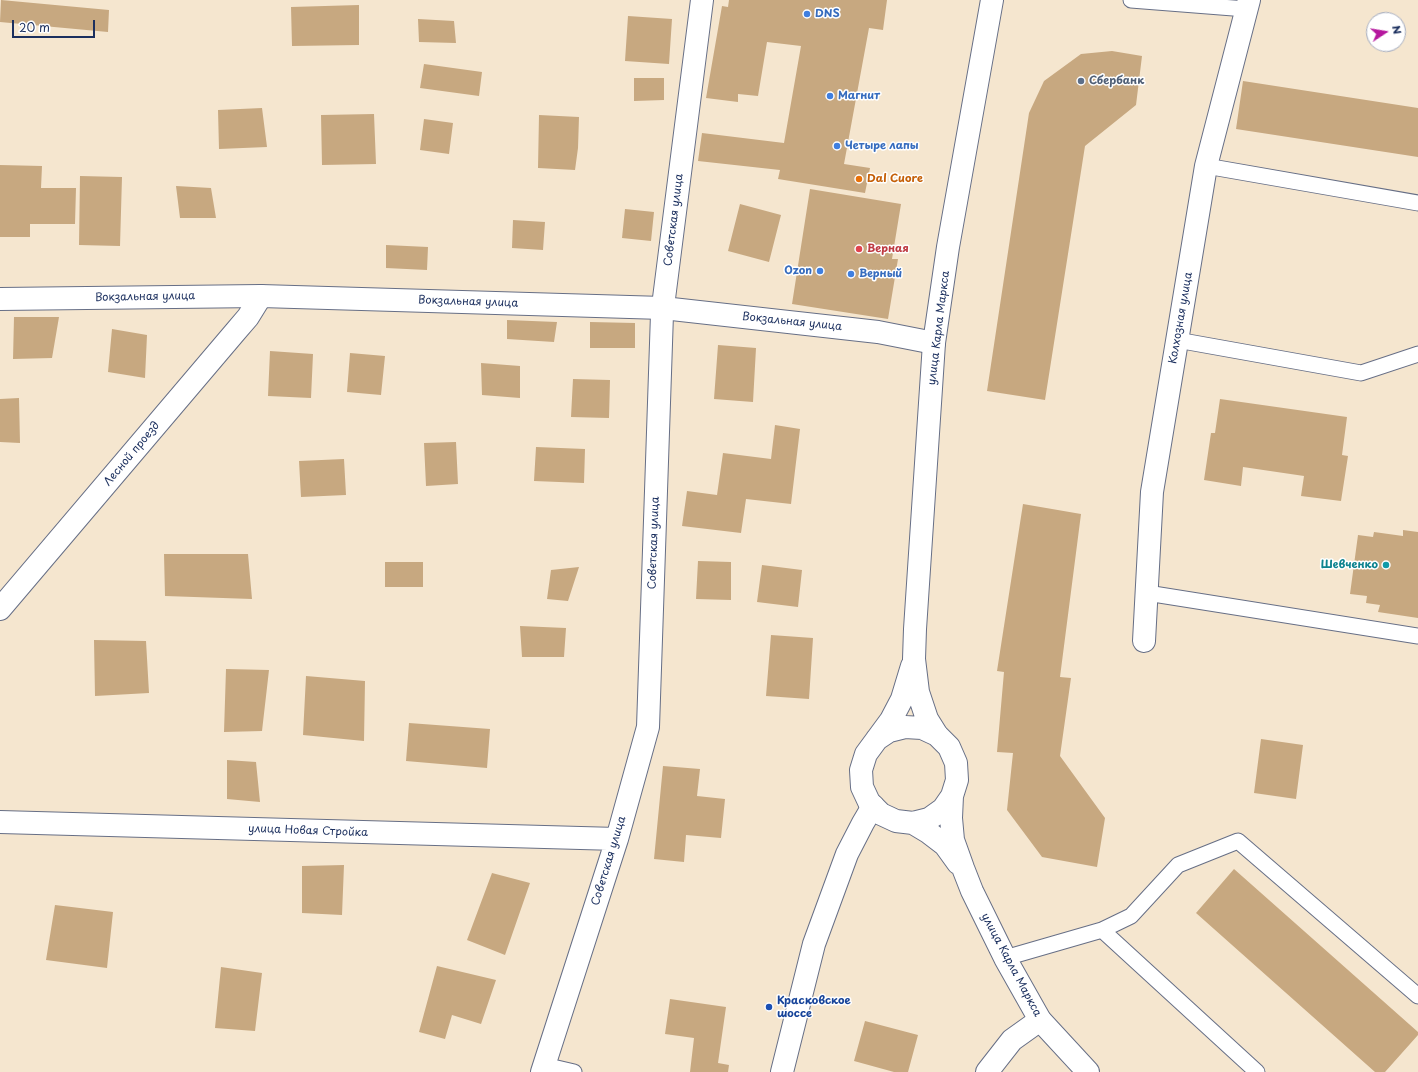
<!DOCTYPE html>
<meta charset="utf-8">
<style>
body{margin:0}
#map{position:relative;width:1418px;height:1072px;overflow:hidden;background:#f5e6cf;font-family:"Playpen Sans",sans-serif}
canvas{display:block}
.north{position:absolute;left:1366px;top:12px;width:40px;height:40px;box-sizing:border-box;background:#fff;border:1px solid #a4acbf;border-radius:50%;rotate:78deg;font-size:11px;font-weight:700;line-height:16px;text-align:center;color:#1b2f5e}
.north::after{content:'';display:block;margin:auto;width:14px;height:18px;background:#b5179e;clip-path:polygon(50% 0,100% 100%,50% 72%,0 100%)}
.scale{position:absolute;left:12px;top:20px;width:83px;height:18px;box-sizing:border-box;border:2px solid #1b2f5e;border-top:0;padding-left:5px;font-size:12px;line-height:14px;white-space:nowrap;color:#1b2f5e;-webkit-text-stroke:3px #fff;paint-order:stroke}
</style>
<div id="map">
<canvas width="1418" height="1072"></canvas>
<div class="north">N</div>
<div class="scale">20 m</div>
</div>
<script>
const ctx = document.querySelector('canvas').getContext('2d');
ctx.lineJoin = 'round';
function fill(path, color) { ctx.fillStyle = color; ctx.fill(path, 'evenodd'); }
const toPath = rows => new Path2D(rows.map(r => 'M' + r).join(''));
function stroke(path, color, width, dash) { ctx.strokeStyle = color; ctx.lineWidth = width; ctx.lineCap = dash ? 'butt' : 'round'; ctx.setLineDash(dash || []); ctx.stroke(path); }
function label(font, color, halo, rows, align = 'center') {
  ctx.font = font + ' "Playpen Sans",sans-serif'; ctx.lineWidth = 3; ctx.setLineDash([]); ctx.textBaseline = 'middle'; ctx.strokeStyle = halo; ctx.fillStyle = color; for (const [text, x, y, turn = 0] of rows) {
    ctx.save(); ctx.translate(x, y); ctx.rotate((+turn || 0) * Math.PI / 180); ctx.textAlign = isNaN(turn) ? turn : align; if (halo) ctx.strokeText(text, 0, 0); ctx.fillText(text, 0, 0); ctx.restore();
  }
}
fill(toPath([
 [1,0,109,10,108,32,0,22],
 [729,0,887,0,883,30,869,28,844,164,870,168,865,193,778,179,780,170,698,161,702,133,784,143,801,46,767,42,758,96,738,94,738,102,706,98,722,6,728,7],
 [359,5,359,45,292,46,291,7],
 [628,16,672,19,669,64,625,61],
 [418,19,454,21,456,43,419,42],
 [1112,51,1142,56,1136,105,1085,146,1045,400,987,391,1029,113,1044,81,1081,54],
 [424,64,482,72,479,96,420,88],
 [634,78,664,78,664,100,634,101],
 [1243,81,1418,108,1418,157,1236,129],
 [262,108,267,147,219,149,218,110],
 [374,114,376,164,322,165,321,115],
 [539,115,579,117,578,148,575,170,538,168],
 [424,119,453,123,449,154,420,150],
 [0,165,42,166,41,188,76,188,75,224,30,224,30,237,0,237],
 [80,176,122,177,120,246,79,245],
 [176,186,211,188,216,218,180,218],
 [810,189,901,204,892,259,898,259,888,319,792,304],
 [740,204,781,215,769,262,728,251],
 [625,209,654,212,651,241,622,238],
 [513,220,545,222,543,250,512,248],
 [386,245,428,247,427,270,386,268],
 [14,317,59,317,52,358,13,359],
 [507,320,557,322,554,342,507,339],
 [590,322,635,323,635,348,590,348],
 [112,329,147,335,145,378,108,372],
 [718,345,756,348,753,402,714,399],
 [270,351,313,354,311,398,268,396],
 [350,353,385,356,381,395,347,392],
 [481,363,520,366,520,398,482,395],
 [573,379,610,380,609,418,571,417],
 [19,398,20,443,0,442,0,399],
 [1220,399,1347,417,1342,455,1348,456,1341,501,1301,496,1304,476,1243,467,1241,486,1204,480,1211,433,1215,433],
 [775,425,800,429,791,504,746,499,741,533,682,526,687,491,717,495,723,453,771,459],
 [456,442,458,484,426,486,424,443],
 [536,447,585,449,584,483,534,481],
 [344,459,346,495,301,497,299,461],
 [1023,504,1081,514,1060,677,1071,678,1060,756,1105,818,1097,867,1042,857,1007,810,1013,753,997,752,1004,672,997,671],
 [1403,530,1418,532,1418,618,1378,612,1380,605,1366,603,1367,596,1350,594,1358,535,1373,537,1374,532,1403,536],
 [164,554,248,554,252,599,165,596],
 [698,561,731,562,731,600,696,599],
 [385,562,423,562,423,587,385,587],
 [762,565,802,570,798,607,757,602],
 [579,567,568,601,547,599,551,570],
 [520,626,566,628,564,657,522,657],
 [771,635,813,638,809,699,766,696],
 [94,640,146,641,149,693,95,696],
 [226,669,269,670,262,731,224,732],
 [306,676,365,681,364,741,303,735],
 [409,723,490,729,487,768,406,761],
 [1261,739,1303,745,1296,799,1254,793],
 [227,760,256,762,260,802,227,799],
 [663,766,700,769,697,796,725,799,721,838,686,835,684,862,654,859],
 [344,865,342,915,302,913,302,866],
 [1234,869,1418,1032,1418,1035,1385,1072,1375,1072,1196,913],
 [492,873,530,883,505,955,467,940],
 [55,905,113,912,107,968,46,960],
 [437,966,496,980,481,1024,452,1015,445,1039,419,1032],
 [221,967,262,973,255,1031,215,1028],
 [670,999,726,1007,718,1063,729,1065,728,1072,690,1072,694,1038,665,1034],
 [865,1021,918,1035,908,1072,894,1072,854,1061]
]), '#c7a880');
const service = toPath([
 [1131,0,1246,9],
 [1206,166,1418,203],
 [1177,340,1361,373,1418,354],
 [1147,593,1418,636],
 [1102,930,1257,1072],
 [1005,958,1102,930,1131,916,1178,865,1238,841,1418,996],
 [544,1065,574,1072]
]);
const minor = toPath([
 [0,609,236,331,248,317,261,296],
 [1144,641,1152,492,1206,166,1249,0],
 [0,822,617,839],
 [542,1072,617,839,648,727,662,314,702,0],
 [987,1072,1012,1040,1040,1020]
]);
const tertiary = toPath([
 [0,299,261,296,663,308,878,332,934,343]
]);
const secondary = toPath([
 [782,1072,814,944,847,854,863,823,873,806]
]);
const primary = toPath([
 [992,0,948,247,934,343,915,629,914,659,918,692,927,719,937,735,949,747,956,763,957,780,952,796,951,818,953,840,963,868,972,891,1005,958,1040,1020,1088,1072],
 [912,666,902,699,891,720,866,754,861,770,862,787,869,802,881,814,896,821,913,823,929,819,943,809,952,796],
 [877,739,889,731,905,727,922,728,937,735],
 [913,823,928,832,945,845,958,863]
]);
stroke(service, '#676f86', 17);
stroke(minor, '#676f86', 24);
stroke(tertiary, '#676f86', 24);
stroke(secondary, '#676f86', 24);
stroke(primary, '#676f86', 24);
stroke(service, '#fff', 15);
stroke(minor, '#fff', 22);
stroke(tertiary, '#fff', 22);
stroke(secondary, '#fff', 22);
stroke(primary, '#fff', 22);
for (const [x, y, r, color] of [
 [807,14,4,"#3f7fe0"],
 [1081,81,4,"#5c6f8a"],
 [830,96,4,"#3f7fe0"],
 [837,146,4,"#3f7fe0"],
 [859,179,4,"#e8710a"],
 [859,249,4,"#e0444e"],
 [820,271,4,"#3f7fe0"],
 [851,274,4,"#3f7fe0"],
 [1386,565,4,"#0f9aa8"],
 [769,1007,4,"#1a4fb4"]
]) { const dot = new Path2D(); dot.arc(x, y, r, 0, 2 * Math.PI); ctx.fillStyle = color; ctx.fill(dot); stroke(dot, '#fff', 1.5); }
label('bold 11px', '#366cbe', '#fff', [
 ["DNS",815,14],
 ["Магнит",838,96],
 ["Четыре лапы",845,146],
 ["Ozon",812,271,"right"],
 ["Верный",859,274]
], 'left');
label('bold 11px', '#4e5e75', '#fff', [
 ["Сбербанк",1089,81]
], 'left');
label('bold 11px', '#c56008', '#fff', [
 ["Dal Cuore",867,179]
], 'left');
label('11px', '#1b2f5e', '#fff', [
 ["Советская улица",674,220,-83],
 ["Вокзальная улица",145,297,-1],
 ["Вокзальная улица",468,302,2],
 ["Колхозная улица",1181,318,-80],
 ["Вокзальная улица",792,322,6],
 ["улица Карла Маркса",939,328,-83],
 ["Лесной проезд",132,454,-50],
 ["Советская улица",654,543,-88],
 ["улица Новая Стройка",308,831,2],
 ["Советская улица",609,861,-73],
 ["улица Карла Маркса",1011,965,62]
]);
label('bold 11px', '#be3a42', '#fff', [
 ["Верная",867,249]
], 'left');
label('bold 11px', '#0d838f', '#fff', [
 ["Шевченко",1378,565]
], 'right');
label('bold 11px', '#164399', '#fff', [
 ["Красковское",777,1001],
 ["шоссе",777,1014]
], 'left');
</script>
